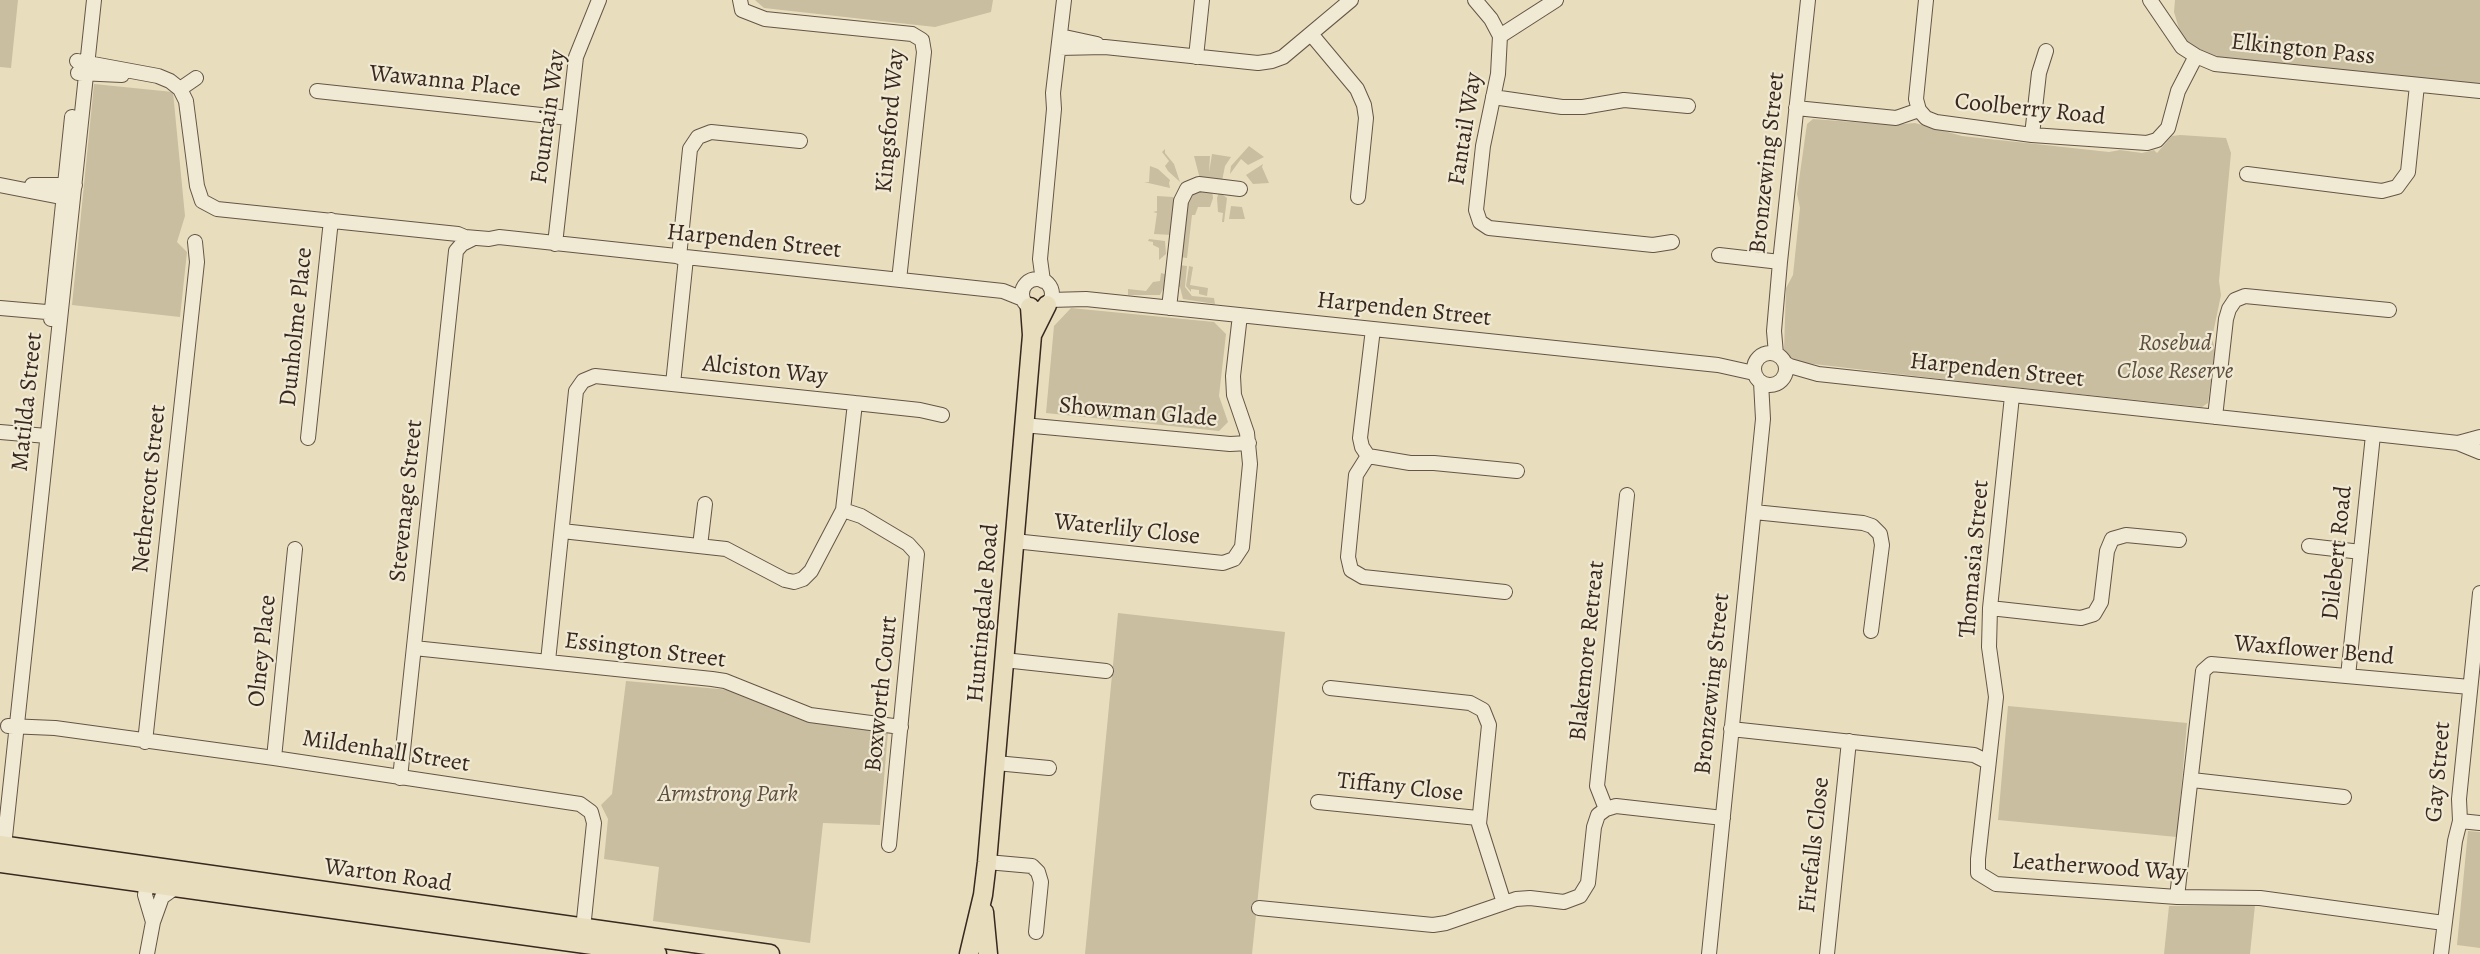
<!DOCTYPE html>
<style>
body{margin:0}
canvas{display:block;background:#e8ddbc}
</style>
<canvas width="2480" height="954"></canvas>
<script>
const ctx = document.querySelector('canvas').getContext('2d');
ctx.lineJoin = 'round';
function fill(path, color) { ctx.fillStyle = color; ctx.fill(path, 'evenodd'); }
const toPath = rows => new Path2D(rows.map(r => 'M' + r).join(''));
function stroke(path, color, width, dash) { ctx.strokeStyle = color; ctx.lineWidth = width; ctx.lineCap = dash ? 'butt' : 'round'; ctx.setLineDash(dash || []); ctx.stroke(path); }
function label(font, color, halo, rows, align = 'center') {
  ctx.font = font + ' Alegreya,serif'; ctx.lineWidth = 4.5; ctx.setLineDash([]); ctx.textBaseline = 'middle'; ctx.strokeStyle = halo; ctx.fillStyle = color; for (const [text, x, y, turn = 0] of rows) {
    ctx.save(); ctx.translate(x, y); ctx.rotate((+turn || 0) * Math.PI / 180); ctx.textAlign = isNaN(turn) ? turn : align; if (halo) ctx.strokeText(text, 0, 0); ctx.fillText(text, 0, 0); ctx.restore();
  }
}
fill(toPath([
 [0,0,18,0,11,68,0,67],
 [755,0,993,0,991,12,935,27,764,8],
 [2175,0,2480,0,2480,85,2208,56,2192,47,2181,35,2174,12],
 [94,84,173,92,185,216,177,242,187,252,180,317,72,305],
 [1813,119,1892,125,1915,123,1962,136,2109,152,2120,150,2142,153,2154,150,2157,153,2172,136,2180,135,2226,138,2231,153,2219,281,2221,295,2212,338,2215,350,2208,403,2202,407,1975,383,1805,363,1786,356,1784,350,1786,288,1793,275,1800,208,1797,194,1807,124],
 [1249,146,1264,157,1248,165,1241,159,1230,174,1231,166],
 [1165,149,1165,153,1174,164,1180,182,1168,171,1165,166,1169,161,1162,152],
 [1212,154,1231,157,1225,166,1222,181,1200,179,1194,156,1210,156,1209,173],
 [1263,164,1262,167,1269,183,1253,184,1246,175],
 [1150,166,1158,169,1170,180,1169,183,1170,188,1144,182,1149,182],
 [1193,190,1212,190,1213,198,1210,207,1198,207,1195,215,1192,215,1187,258,1180,257,1186,201],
 [1219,192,1227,198,1224,222,1222,222,1223,213,1218,212,1217,198],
 [1157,196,1173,197,1176,200,1172,235,1154,234,1157,213,1153,212,1157,211],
 [1231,206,1242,207,1245,219,1229,219],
 [1149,239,1165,241,1166,254,1159,260,1159,248,1153,245,1153,242,1148,241],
 [1179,265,1187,266,1185,287,1192,296,1214,298,1215,304,1183,299,1180,287,1176,286],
 [1189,266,1193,267,1190,285,1208,288,1207,296,1199,294,1199,290,1191,289,1191,292,1186,286],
 [1161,273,1168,275,1167,287,1164,287,1160,295,1128,295,1128,289,1146,291,1153,282,1160,281],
 [1071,308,1214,322,1226,334,1219,396,1228,422,1219,431,1046,413,1054,326],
 [1118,613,1285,632,1252,954,1085,954],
 [626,681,731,690,809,721,888,732,880,825,823,823,810,943,653,921,659,867,604,859,608,819,601,805,612,794],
 [2008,706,2187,723,2177,837,1998,820],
 [2468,831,2480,832,2480,948,2457,945],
 [2255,905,2250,954,2164,954,2169,906]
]), '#cabea1');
const minor = toPath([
 [740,0,742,10,765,19,912,34,922,40,924,52,899,280],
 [1475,0,1491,19,1500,36,1498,74,1483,146,1476,210,1480,222,1489,228,1653,245,1672,242],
 [1926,0,1916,99,1919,110,1926,118,1936,122,2032,135,2147,143,2157,140,2168,128,2178,91,2196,56],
 [2150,0,2182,47,2196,56,2215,64,2480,91],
 [1311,34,1357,89,1364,105,1366,118,1358,197],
 [1060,36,1097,44],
 [1500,36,1556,0],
 [1059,48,1105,47,1258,63,1272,61,1283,57,1351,0],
 [1196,57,1202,0],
 [77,61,158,76,170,81,180,89,186,101,197,186,202,201,217,209,458,234,465,237,489,239,499,237,1003,291,1023,299],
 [78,73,122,75],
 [180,89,196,78],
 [317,91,569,118],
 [1493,97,1562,107,1583,107,1624,100,1688,106],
 [1796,108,1896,118,1919,110],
 [2032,135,2039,73,2046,51],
 [2247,174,2382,191,2397,187,2408,172,2417,85],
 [0,185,71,199],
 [32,185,75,185],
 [555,244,576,57,599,0],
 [1719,255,1780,262],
 [679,257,690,149,698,137,711,132,800,141],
 '1022 294a15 15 0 1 1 30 0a15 15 0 1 1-30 0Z',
 [1043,281,1040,259,1054,109,1053,93,1064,0],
 [1050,300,1086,299,1718,365,1754,373],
 [0,308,58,313],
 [1169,308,1181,201,1187,189,1199,184,1240,189],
 [51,319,72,117],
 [1373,329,1360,438,1362,447,1368,456,1356,475,1348,557,1351,570,1363,577,1505,592],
 '1754 369a16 16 0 1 1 32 0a16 16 0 1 1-32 0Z',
 [1776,354,1774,331,1780,262,1808,0],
 [1785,363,1790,366,1818,374,2458,443,2480,452],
 [673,384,686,258],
 [2012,396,1990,608,1989,647,1996,697,1978,859,1978,873,1996,884,2177,897,2260,898,2444,923],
 [2215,417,2226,319,2229,309,2235,300,2245,296,2389,310],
 [1023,425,1230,444,1249,443],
 [0,432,47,436],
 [308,438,331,220],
 [2458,443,2480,437],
 [1368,456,1410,463,1434,463,1517,471],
 [843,510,861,516,908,544,917,554,889,845],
 [1754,512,1863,523,1872,526,1880,534,1882,545,1871,631],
 [562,531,726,549,785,580,794,582,803,579,811,571,843,510,855,403],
 [1014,541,1223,563,1234,559,1242,547,1250,464,1247,433,1234,395,1233,376,1240,315],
 [700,546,705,504],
 [2309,546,2361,552],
 [1990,608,2081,618,2094,614,2101,602,2107,551,2112,539,2126,535,2179,540],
 [414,648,712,679,725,681,810,715,901,727],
 [1004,660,1106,671],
 [548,661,576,391,583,381,595,376,855,403,920,410,942,415],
 [2348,676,2373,435],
 [1330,688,1470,703,1483,710,1489,725,1479,824,1504,903],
 [8,726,55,728,274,758,580,804,591,812,594,823,583,929],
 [1731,729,1974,755,1988,762],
 [145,742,197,262,195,242],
 [274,758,295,549],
 [996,763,1049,768],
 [400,778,456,251,462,244,474,238],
 [2192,780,2344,797],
 [1318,802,1478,818],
 [1606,809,1597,786,1627,495],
 [2460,821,2480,823],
 [0,842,5,837,94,0],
 [987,862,1032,866,1038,872,1041,882,1036,932],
 [148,874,145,895,153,922],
 [2177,897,2203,671,2211,664,2470,687],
 [1259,908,1433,925,1446,923,1516,899,1530,898,1564,902,1580,896,1588,883,1594,827,1598,815,1606,809,1616,806,1723,818],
 [147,954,153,922,162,897,176,887],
 [1709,954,1763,419,1761,382],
 [1827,954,1849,741],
 [2441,954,2455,841,2460,821,2459,799,2480,593]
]);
const major = toPath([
 [1033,333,1047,305],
 [0,845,770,954],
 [0,863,657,954],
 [984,912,988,954],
 [969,954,983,895,987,862,1032,335,1030,307]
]);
stroke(minor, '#655547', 16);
stroke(major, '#392820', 21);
stroke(minor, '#f0e9d3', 14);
stroke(major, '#e8ddbc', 18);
label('24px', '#392820', '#f0e9d3', [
 ["Elkington Pass",2303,50,6],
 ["Wawanna Place",445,82,6],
 ["Coolberry Road",2030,110,6],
 ["Fountain Way",549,117,-82],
 ["Kingsford Way",891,121,-85],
 ["Fantail Way",1466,129,-81],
 ["Bronzewing Street",1768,163,-84],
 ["Harpenden Street",754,242,6],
 ["Harpenden Street",1404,310,6],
 ["Dunholme Place",297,327,-84],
 ["Alciston Way",765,371,6],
 ["Harpenden Street",1997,371,6],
 ["Matilda Street",28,402,-84],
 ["Showman Glade",1138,413,5],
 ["Nethercott Street",150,489,-84],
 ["Stevenage Street",407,501,-84],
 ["Waterlily Close",1127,530,6],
 ["Dilebert Road",2338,553,-84],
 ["Thomasia Street",1975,559,-85],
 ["Huntingdale Road",984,613,-85],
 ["Olney Place",263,651,-84],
 ["Essington Street",645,651,7],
 ["Blakemore Retreat",1588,651,-84],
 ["Waxflower Bend",2314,651,5],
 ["Bronzewing Street",1713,684,-84],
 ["Boxworth Court",882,694,-84],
 ["Mildenhall Street",386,752,9],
 ["Gay Street",2439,772,-85],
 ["Tiffany Close",1400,788,6],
 ["Firefalls Close",1815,845,-84],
 ["Leatherwood Way",2099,868,4],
 ["Warton Road",388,876,8]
]);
label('italic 24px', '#5d4e40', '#f0e9d3', [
 ["Rosebud",2175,344],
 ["Close Reserve",2175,372],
 ["Armstrong Park",728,795]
]);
</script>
